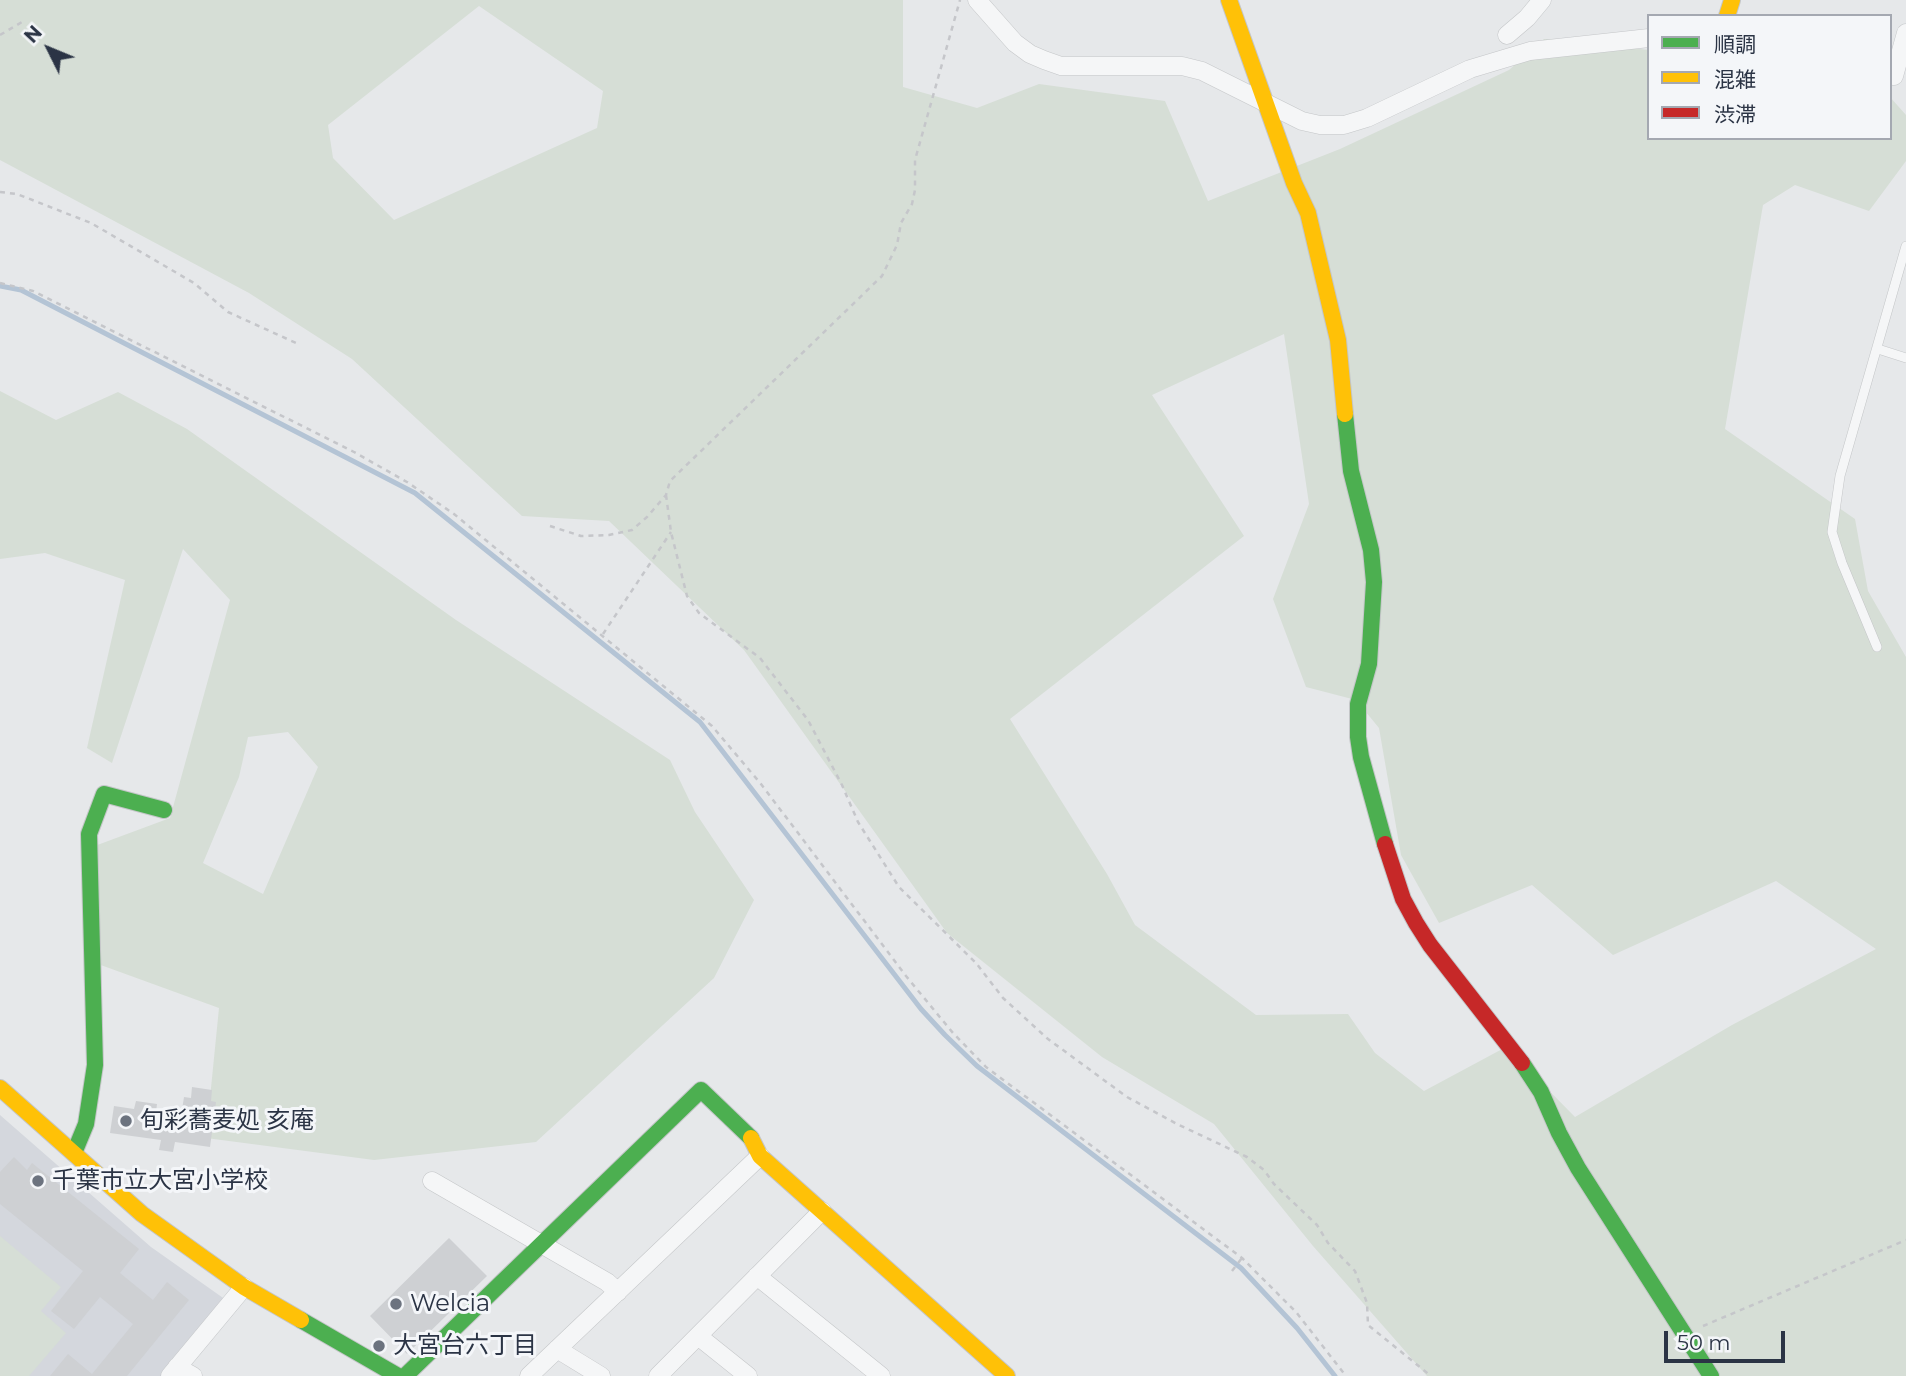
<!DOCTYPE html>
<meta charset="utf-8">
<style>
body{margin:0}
#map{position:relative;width:1906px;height:1376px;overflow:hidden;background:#e6e8ea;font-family:Montserrat,"Noto Sans JP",sans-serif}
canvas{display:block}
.legend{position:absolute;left:1647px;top:14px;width:245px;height:126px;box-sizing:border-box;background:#f4f6f9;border:2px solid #a4a8b1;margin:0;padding:9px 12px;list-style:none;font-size:21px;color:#2b3445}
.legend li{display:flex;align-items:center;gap:14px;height:35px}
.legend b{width:35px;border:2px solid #a4a8b1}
.north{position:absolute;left:14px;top:14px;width:70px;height:70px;-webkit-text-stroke:5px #f4f6f9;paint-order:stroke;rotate:313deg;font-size:19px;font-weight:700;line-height:28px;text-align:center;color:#2b3445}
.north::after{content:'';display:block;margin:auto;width:24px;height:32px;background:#2b3445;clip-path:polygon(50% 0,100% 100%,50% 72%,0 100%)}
.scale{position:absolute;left:1664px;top:1331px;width:121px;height:32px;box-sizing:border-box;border:4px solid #2b3445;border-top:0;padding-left:9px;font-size:21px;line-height:24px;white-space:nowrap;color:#2b3445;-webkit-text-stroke:5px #f4f6f9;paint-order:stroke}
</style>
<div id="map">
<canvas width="1906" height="1376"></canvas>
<ul class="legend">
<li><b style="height:9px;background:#4caf50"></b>順調</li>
<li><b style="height:9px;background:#ffc107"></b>混雑</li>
<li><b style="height:9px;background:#c62828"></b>渋滞</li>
</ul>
<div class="north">N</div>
<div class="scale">50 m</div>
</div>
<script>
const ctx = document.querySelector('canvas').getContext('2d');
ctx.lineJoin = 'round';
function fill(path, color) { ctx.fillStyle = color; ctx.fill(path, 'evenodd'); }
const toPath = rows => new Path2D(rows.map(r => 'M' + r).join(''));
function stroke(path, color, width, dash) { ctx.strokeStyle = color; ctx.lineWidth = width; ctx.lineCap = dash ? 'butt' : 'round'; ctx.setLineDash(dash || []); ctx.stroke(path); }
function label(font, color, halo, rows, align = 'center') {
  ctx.font = font + ' Montserrat,"Noto Sans JP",sans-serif'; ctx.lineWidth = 6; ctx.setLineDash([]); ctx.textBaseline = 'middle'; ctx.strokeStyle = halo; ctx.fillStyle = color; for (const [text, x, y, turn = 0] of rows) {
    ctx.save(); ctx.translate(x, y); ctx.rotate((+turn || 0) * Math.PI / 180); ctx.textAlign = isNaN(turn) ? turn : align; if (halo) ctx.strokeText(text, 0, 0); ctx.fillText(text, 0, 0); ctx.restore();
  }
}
fill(toPath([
 [0,1115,151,1247,226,1300,165,1376,0,1376]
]), '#d4d7dd');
fill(toPath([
 [0,0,903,0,903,87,977,108,1039,84,1165,101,1208,201,1340,149,1509,70,1544,39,1649,50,1649,138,1890,138,1890,97,1906,115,1906,161,1869,211,1795,185,1763,205,1725,429,1855,519,1868,591,1906,657,1906,1376,1427,1376,1313,1246,1214,1124,1102,1057,947,933,744,650,609,521,522,516,352,359,249,293,0,160],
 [479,6,603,91,597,128,394,220,333,158,328,125],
 [1284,334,1309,504,1273,599,1306,687,1356,700,1379,728,1401,855,1439,923,1532,885,1613,955,1776,881,1876,949,1732,1025,1575,1117,1506,1047,1424,1091,1375,1053,1348,1014,1256,1015,1135,925,1107,874,1010,719,1244,536,1152,395],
 [0,391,56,420,118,392,187,429,456,620,670,760,695,812,754,900,714,978,536,1142,374,1160,206,1138,219,1008,98,964,92,847,170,818,230,600,183,549,112,763,87,748,125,580,45,553,0,559],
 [288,732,318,767,263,894,203,863,239,777,248,737],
 [0,1236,61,1287,41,1311,66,1333,29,1376,0,1376]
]), '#d6ded6');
stroke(toPath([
 [0,286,21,290,415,493,700,722,921,1009,945,1035,977,1066,1241,1268,1297,1328,1335,1376]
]), '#b4c4d5', 5);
fill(toPath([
 [192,1087,212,1090,211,1101,216,1102,210,1147,175,1142,173,1152,159,1150,161,1140,110,1133,114,1106,134,1109,136,1101,157,1104,156,1112,181,1116,184,1097,191,1098],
 [14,1157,27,1170,32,1163,139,1249,120,1273,153,1300,167,1282,189,1300,127,1376,50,1376,68,1354,92,1374,133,1324,100,1297,74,1329,51,1311,83,1271,0,1204,0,1172],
 [449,1238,487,1276,407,1354,370,1316]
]), '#ced0d3');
const lane = toPath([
 [1878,349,1906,358],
 [1877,647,1842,563,1832,532,1840,476,1906,246]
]);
const street = toPath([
 [977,0,1015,43,1030,54,1044,60,1061,66,1182,66,1202,71,1302,121,1320,125,1344,125,1367,118,1470,69,1530,51,1649,38],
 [1507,35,1527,18,1542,0],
 [1894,76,1906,33],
 [432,1181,607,1282,618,1292],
 [757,1276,881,1376],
 [698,1336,748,1376],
 [557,1349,601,1376],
 [177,1367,193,1376],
 [170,1376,244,1287],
 [529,1376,760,1156],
 [658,1376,822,1211]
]);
const fast = toPath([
 [1345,414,1351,471,1371,550,1374,582,1369,664,1358,704,1358,737,1361,757,1385,844],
 [1522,1063,1541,1092,1559,1133,1578,1168,1711,1376],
 [74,1153,86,1124,95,1065,89,834,104,794,164,810],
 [301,1320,398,1376],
 [405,1376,701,1090,751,1138]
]);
const slow = toPath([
 [1229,0,1294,183,1308,213,1338,340,1345,414],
 [1727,16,1732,0],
 [0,1088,142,1214,244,1287,301,1320],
 [751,1138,760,1156,1007,1376]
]);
const jam = toPath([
 [1385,844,1403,899,1416,923,1430,945,1522,1063]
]);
stroke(lane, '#c4c6c8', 10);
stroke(street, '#c4c6c8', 19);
stroke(fast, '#c4c6c8', 18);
stroke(slow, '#c4c6c8', 18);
stroke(jam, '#c4c6c8', 18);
stroke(toPath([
 [0,35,22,22],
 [0,192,17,194,91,223,194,283,228,312,296,343],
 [0,283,33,291,354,452,407,482,454,514,712,726,761,784,906,976,953,1033,986,1067,1242,1258,1296,1312,1346,1376],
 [666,495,671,532,687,596,699,613,760,658,808,720,842,785,858,822,899,887,976,963,1003,998,1048,1039,1127,1097,1177,1124,1247,1157,1264,1170,1274,1184,1317,1225,1328,1243,1355,1271,1367,1303,1368,1325,1431,1376],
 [550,526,581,536,609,535,632,530,647,517,666,495,670,481,882,276,897,245,901,223,912,204,915,190,915,160,960,0],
 [603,634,671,532],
 [1232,1271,1242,1258],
 [1703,1326,1906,1240]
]), '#c5c6ca', 2.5, [5, 5]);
stroke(lane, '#f5f6f7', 9);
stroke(street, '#f5f6f7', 18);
stroke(fast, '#4caf50', 16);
stroke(slow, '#ffc107', 16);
stroke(jam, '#c62828', 16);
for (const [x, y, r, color] of [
 [126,1121,7,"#6c737f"],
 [38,1181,7,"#6c737f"],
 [396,1304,7,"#6c737f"],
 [379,1346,7,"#6c737f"]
]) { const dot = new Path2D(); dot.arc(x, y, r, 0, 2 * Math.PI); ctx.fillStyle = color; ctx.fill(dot); stroke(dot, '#f4f6f9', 2.5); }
label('24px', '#2b3445', '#f4f6f9', [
 ["旬彩蕎麦処 亥庵",140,1121],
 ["千葉市立大宮小学校",52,1181],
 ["Welcia",410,1304],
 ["大宮台六丁目",393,1346]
], 'left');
</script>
